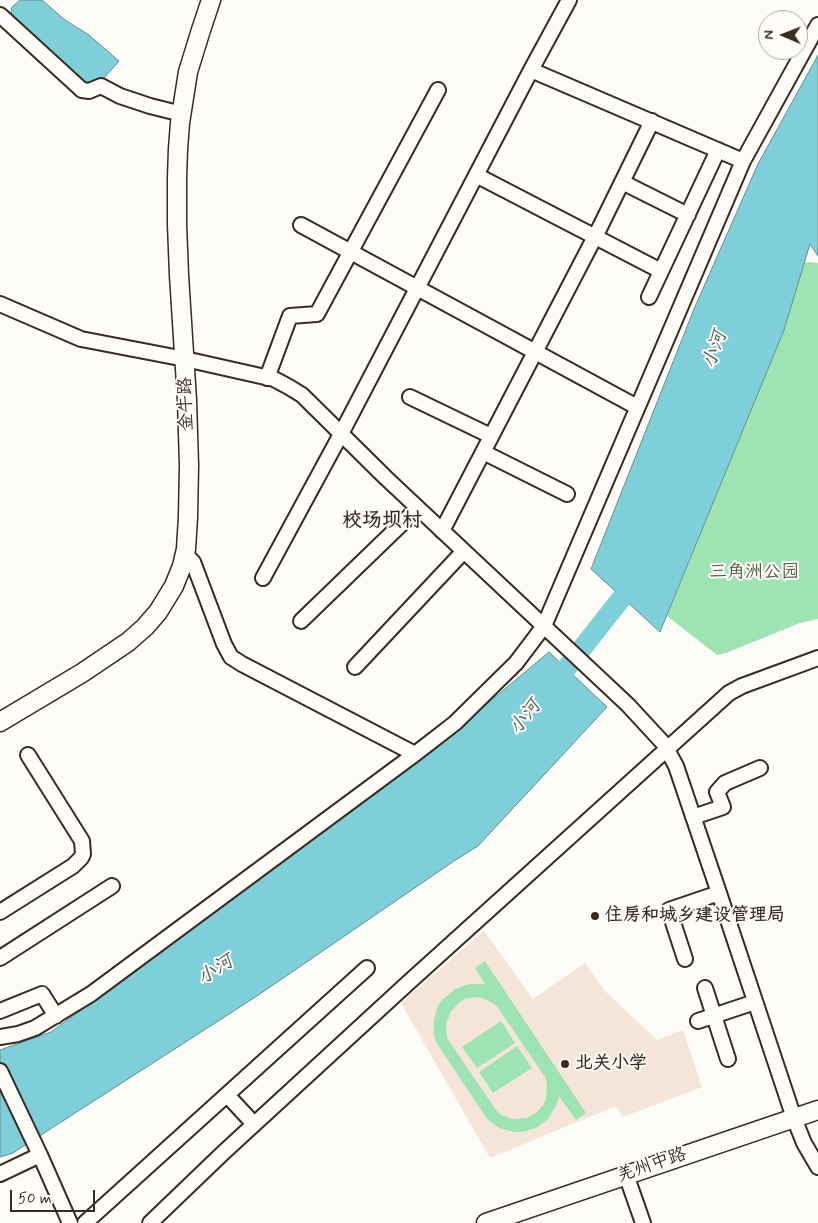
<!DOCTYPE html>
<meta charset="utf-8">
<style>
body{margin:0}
#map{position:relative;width:818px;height:1223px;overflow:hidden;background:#fdfcf7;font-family:Mynerve,sans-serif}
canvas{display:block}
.north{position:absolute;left:758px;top:10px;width:50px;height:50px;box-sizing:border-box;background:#fdfcf7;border:1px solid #afa8a0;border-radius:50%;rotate:271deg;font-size:14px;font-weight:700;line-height:20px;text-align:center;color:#3b2a1e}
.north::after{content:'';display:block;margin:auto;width:18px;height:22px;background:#3b2a1e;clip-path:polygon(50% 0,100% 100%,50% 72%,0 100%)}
.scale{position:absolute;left:10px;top:1190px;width:85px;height:22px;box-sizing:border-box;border:2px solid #3b2a1e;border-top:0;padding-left:6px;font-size:15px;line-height:18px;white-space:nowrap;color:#3b2a1e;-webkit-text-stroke:4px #fdfcf7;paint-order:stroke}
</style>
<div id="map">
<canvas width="818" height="1223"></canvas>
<div class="north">N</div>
<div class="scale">50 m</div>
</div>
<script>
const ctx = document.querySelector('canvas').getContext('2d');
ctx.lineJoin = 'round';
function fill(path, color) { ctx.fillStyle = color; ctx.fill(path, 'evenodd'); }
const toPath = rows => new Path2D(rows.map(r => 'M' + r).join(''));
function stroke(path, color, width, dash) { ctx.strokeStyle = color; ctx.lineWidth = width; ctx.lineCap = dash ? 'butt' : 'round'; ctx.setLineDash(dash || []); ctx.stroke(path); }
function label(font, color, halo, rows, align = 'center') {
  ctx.font = font + ' Mynerve,"LXGW WenKai TC",sans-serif'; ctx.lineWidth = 4; ctx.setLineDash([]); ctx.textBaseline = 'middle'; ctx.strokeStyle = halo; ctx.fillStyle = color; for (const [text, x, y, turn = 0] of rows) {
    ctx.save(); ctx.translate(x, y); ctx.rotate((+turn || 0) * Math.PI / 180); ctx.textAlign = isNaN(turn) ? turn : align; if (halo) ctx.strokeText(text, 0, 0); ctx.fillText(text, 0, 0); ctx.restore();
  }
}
fill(toPath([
 [484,931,533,999,585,963,605,991,657,1040,683,1030,702,1087,623,1117,616,1106,490,1158,401,1003]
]), '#f5e5d9');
fill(toPath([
 [809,262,818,263,818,619,800,623,726,653,717,655,667,616,784,330,804,263],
 [485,961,586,1113,576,1120,559,1096,557,1103,549,1118,536,1128,522,1132,514,1132,499,1128,487,1119,436,1042,434,1035,434,1020,438,1005,443,999,455,989,470,984,485,984,475,968],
 [475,997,483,998,496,1005,545,1077,547,1084,546,1099,543,1105,538,1111,527,1118,513,1119,501,1115,496,1110,447,1038,446,1024,451,1011,461,1001,468,998],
 [501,1021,515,1043,477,1068,462,1047],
 [517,1046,532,1068,493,1093,479,1072]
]), '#9de4b2');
const water = toPath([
 [20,0,42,0,65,20,89,35,119,61,98,85,88,87,14,21,11,12,12,7,20,0],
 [818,55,818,256,810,244,784,330,660,632,591,569,694,309,758,164,818,55],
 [549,652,607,707,478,846,454,861,257,996,13,1153,0,1157,0,1050,51,1032,415,764,549,652]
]);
fill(water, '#7fcfda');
stroke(water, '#648d8f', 1);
stroke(toPath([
 [550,689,639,576]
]), '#7fcfda', 20);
const minor = toPath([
 [0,15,82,90,89,91,101,86,120,96,150,106,182,114],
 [531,70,743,161],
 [476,175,661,271],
 [622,182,688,215],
 [301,225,637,407],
 [649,297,718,150],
 [0,304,81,339,185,359,274,379,289,387,302,395,386,478,628,705,664,744,676,766,719,893,794,1118,804,1143,818,1167],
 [267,378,290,316,317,314,438,90],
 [410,397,491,436],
 [483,452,567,494],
 [442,531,600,227,652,121],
 [185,554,193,562,224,644,231,657,242,664,415,754],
 [263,578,341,434,531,70,569,0],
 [301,621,418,508],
 [355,667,464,551],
 [693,817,723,807,717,792,725,783,760,768],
 [0,912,73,866,81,858,83,854,82,841,28,755],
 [0,958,112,886],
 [685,959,669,910,719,893],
 [705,988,728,1059],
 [0,1011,42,994,56,1016],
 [698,1021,755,1002],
 [0,1037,18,1034,35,1028,91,994,415,754,455,723,516,663,544,626,743,161,818,25],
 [0,1071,40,1155,70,1223],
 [227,1095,254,1124],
 [0,1174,40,1155],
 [629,1183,643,1223],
 [85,1223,367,968],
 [150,1223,224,1152,408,983,729,693,742,686,818,658]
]);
const major = toPath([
 [0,722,82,673,128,642,145,627,158,612,174,586,182,566,186,549,188,517,189,465,187,400,179,275,177,224,177,178,178,149,180,123,188,72,201,30,211,0],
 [486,1223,818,1110]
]);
stroke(minor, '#3b2a1e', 18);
stroke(major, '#3b2a1e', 21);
stroke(minor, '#fdfcf7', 14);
stroke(major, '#fdfcf7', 18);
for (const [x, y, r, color] of [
 [595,916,5,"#3b2a1e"],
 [565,1064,5,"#3b2a1e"]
]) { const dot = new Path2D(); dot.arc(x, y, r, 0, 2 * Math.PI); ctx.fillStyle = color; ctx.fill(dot); stroke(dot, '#fdfcf7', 2); }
label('18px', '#3b2a1e', '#fdfcf7', [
 ["金牛路",187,404,-92],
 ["羌州中路",652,1166,-19]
]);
label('18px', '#545843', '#fdfcf7', [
 ["三角洲公园",754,573]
]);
label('bold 18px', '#3b2a1e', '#fdfcf7', [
 ["住房和城乡建设管理局",605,916],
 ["北关小学",575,1064]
], 'left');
label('italic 19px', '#4f5c56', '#fdfcf7', [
 ["小河",716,350,-71],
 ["小河",526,718,-52],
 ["小河",216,971,-33]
]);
label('bold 20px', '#3b2a1e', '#fdfcf7', [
 ["校场坝村",382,522]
]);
</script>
